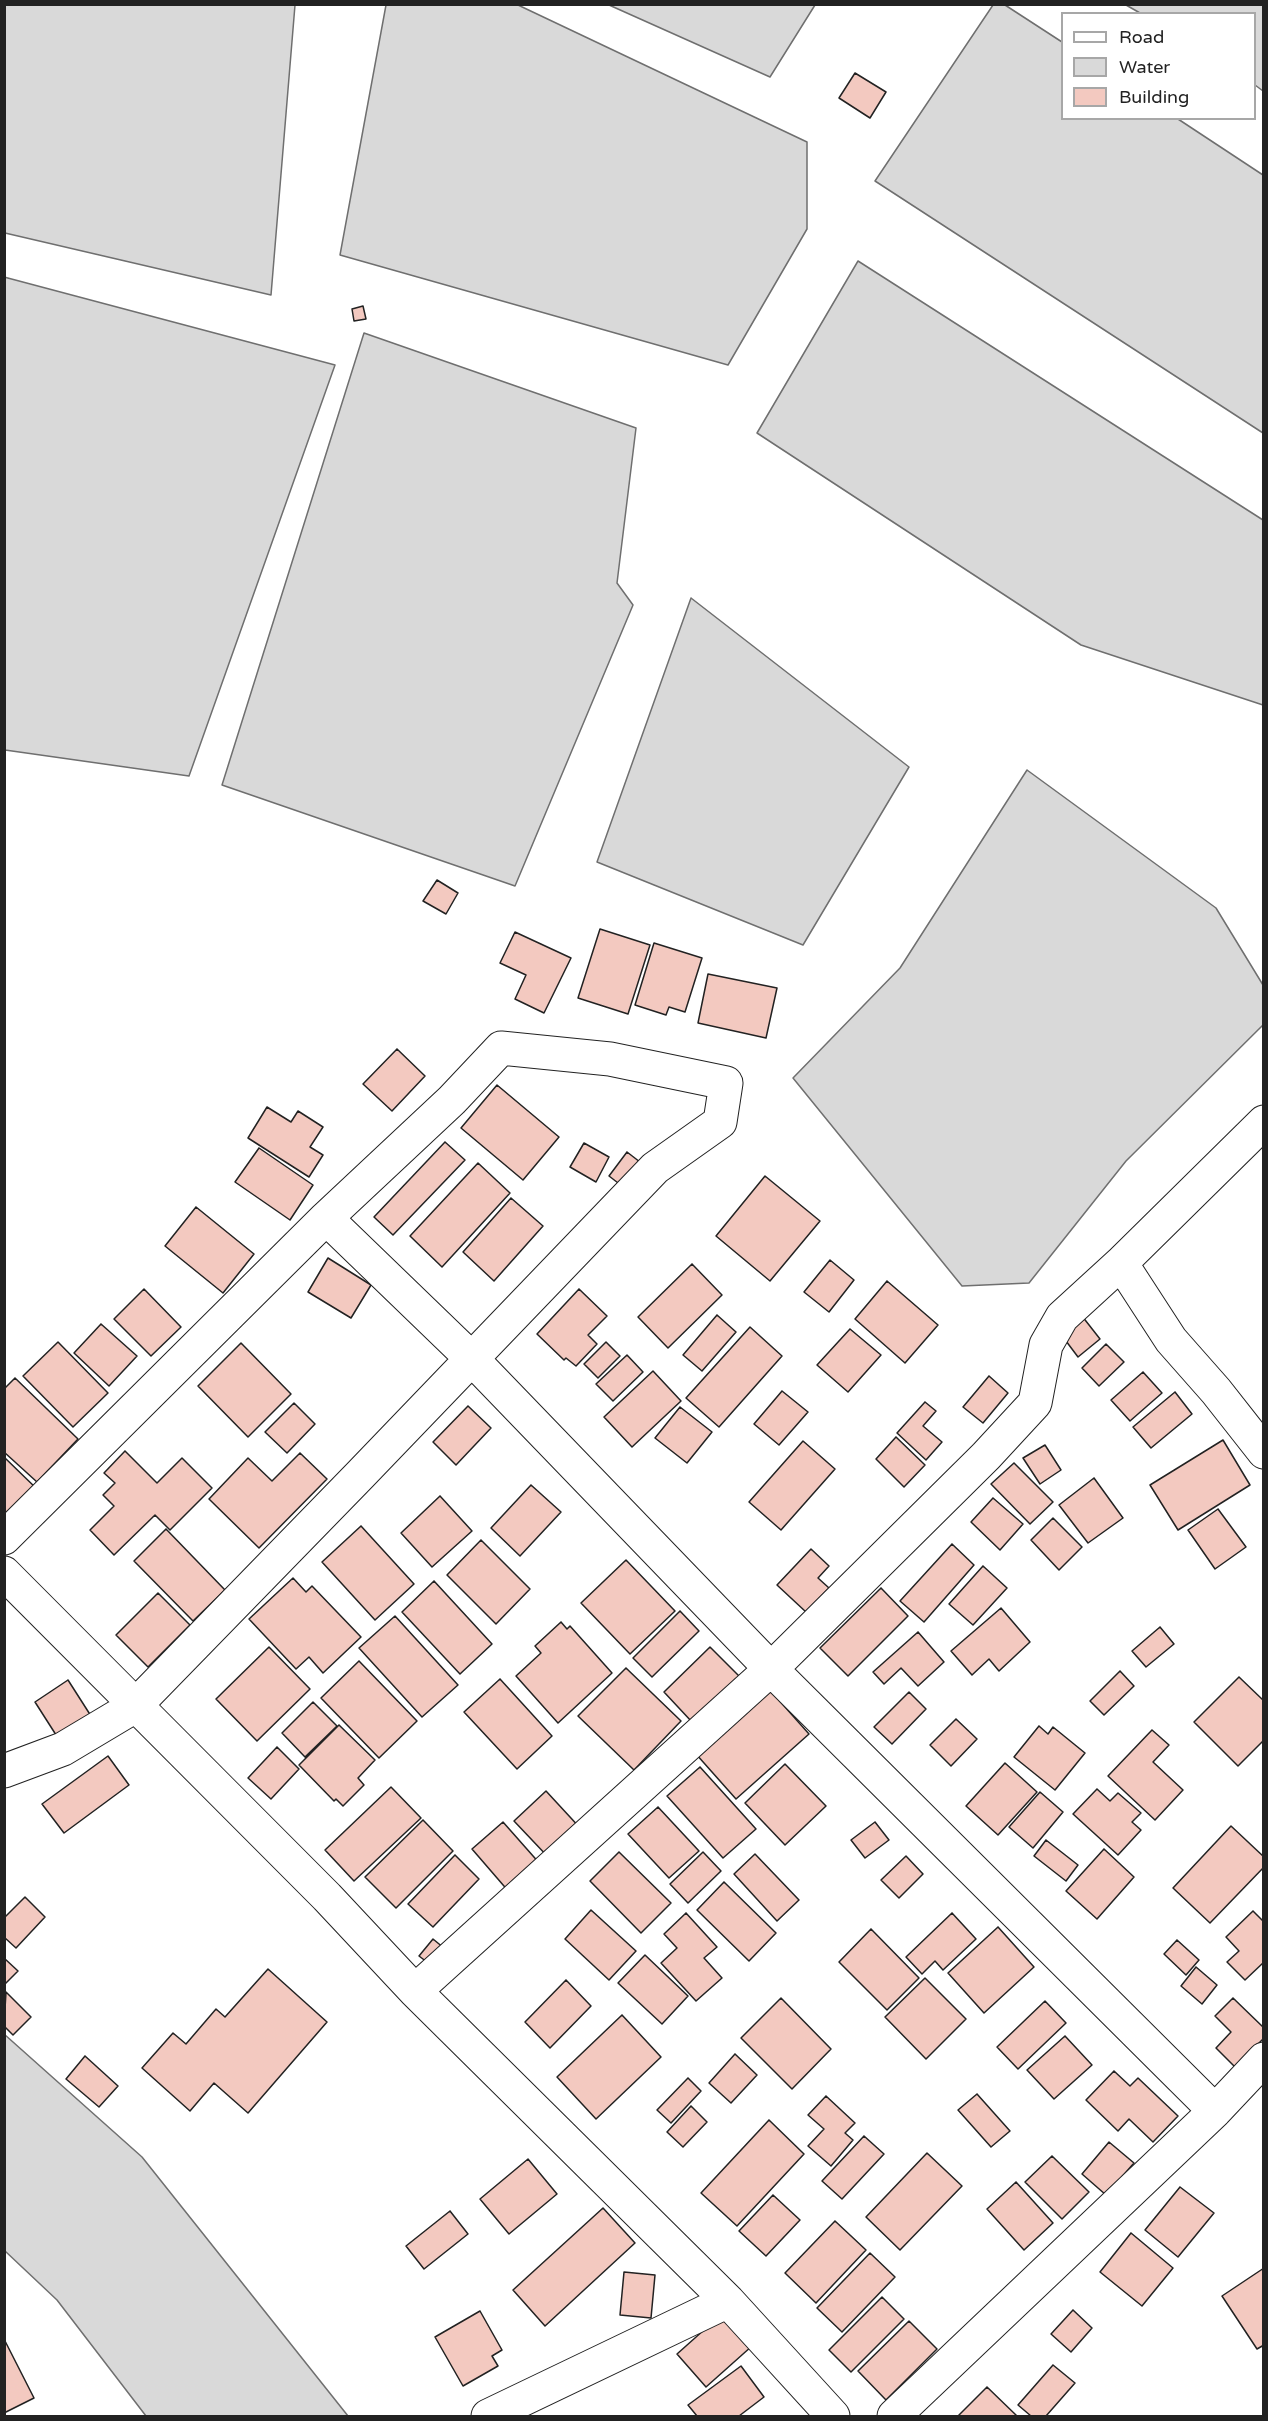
<!DOCTYPE html>
<style>
body{margin:0}
#map{position:relative;width:1268px;height:2421px;overflow:hidden;background:#fff;font-family:"Varela Round",sans-serif}
canvas{display:block}
.frame{position:absolute;inset:0;border:6px solid #222;pointer-events:none}
.legend{position:absolute;left:1061px;top:12px;width:195px;height:108px;box-sizing:border-box;background:#fff;border:2px solid #a7a7a7;margin:0;padding:8px 10px;list-style:none;font-size:18px;color:#222}
.legend li{display:flex;align-items:center;gap:12px;height:30px}
.legend b{width:30px;border:2px solid #a7a7a7}
</style>
<div id="map">
<canvas width="1268" height="2421"></canvas>
<div class="frame"></div>
<ul class="legend">
<li><b style="height:8px;background:#fff"></b>Road</li>
<li><b style="height:16px;background:#d9d9d9"></b>Water</li>
<li><b style="height:16px;background:#f3c9c0"></b>Building</li>
</ul>
</div>
<script>
const ctx = document.querySelector('canvas').getContext('2d');
ctx.lineJoin = 'round';
function fill(path, color) { ctx.fillStyle = color; ctx.fill(path, 'evenodd'); }
const toPath = rows => new Path2D(rows.map(r => 'M' + r).join(''));
function stroke(path, color, width, dash) { ctx.strokeStyle = color; ctx.lineWidth = width; ctx.lineCap = dash ? 'butt' : 'round'; ctx.setLineDash(dash || []); ctx.stroke(path); }
const water = toPath([
 [5,4,295,5,271,295,5,233,5,4],
 [386,5,518,5,807,142,807,229,728,365,340,255,386,5],
 [609,5,815,5,770,77,609,5],
 [993,5,1005,5,1062,42,1062,118,1178,119,1263,175,1263,433,875,181,993,5],
 [1126,5,1263,5,1263,91,1255,85,1254,14,1140,13,1126,5],
 [858,261,1263,520,1263,705,1081,645,757,433,858,261],
 [4,277,335,365,189,776,5,750,4,277],
 [364,333,636,428,617,583,633,605,515,886,222,785,364,333],
 [691,598,909,767,803,945,597,862,691,598],
 [1027,770,1216,908,1263,985,1263,1025,1126,1161,1029,1283,962,1286,793,1078,900,968,1027,770],
 [4,2034,142,2157,348,2416,146,2416,57,2300,5,2251,4,2034]
]);
fill(water, '#d9d9d9');
stroke(water, '#6f6f6f', 1.5);
const building = toPath([
 [855,73,886,92,870,118,839,98,855,73],
 [363,306,366,319,354,321,352,309,363,306],
 [437,880,458,893,446,914,423,901,437,880],
 [600,929,650,945,628,1014,578,998,600,929],
 [515,932,571,958,544,1013,515,999,526,975,500,963,515,932],
 [654,943,702,958,685,1012,669,1007,666,1015,635,1005,654,943],
 [708,974,777,988,766,1038,698,1023,708,974],
 [397,1049,425,1076,392,1111,363,1084,397,1049],
 [497,1085,559,1137,523,1180,461,1128,497,1085],
 [267,1107,291,1122,298,1111,323,1127,310,1147,323,1155,309,1177,248,1138,267,1107],
 [445,1142,465,1160,393,1235,374,1217,445,1142],
 [584,1143,609,1157,596,1182,570,1167,584,1143],
 [259,1148,313,1185,290,1220,235,1182,259,1148],
 [627,1152,640,1162,622,1186,609,1176,627,1152],
 [478,1163,510,1193,442,1267,410,1236,478,1163],
 [765,1176,820,1221,770,1281,716,1236,765,1176],
 [511,1198,543,1226,494,1281,463,1252,511,1198],
 [196,1207,254,1254,223,1293,165,1246,196,1207],
 [328,1258,371,1285,351,1318,308,1292,328,1258],
 [830,1260,854,1280,829,1312,804,1292,830,1260],
 [692,1264,722,1295,668,1348,638,1317,692,1264],
 [887,1281,938,1325,905,1363,855,1319,887,1281],
 [144,1289,181,1327,151,1356,114,1319,144,1289],
 [579,1289,607,1316,588,1335,597,1344,576,1366,566,1358,564,1360,537,1334,579,1289],
 [717,1315,736,1332,702,1371,683,1355,717,1315],
 [1082,1316,1100,1339,1078,1357,1060,1333,1082,1316],
 [101,1324,137,1356,109,1386,74,1353,101,1324],
 [750,1327,782,1356,719,1427,686,1398,750,1327],
 [850,1329,881,1355,848,1392,817,1365,850,1329],
 [58,1342,108,1393,73,1427,23,1376,58,1342],
 [606,1342,620,1356,598,1378,584,1364,606,1342],
 [241,1343,291,1394,248,1437,198,1386,241,1343],
 [1106,1344,1124,1362,1099,1386,1082,1368,1106,1344],
 [627,1355,643,1372,613,1401,596,1384,627,1355],
 [653,1371,681,1401,632,1447,604,1417,653,1371],
 [1143,1372,1162,1393,1130,1421,1111,1400,1143,1372],
 [989,1376,1008,1393,983,1423,963,1407,989,1376],
 [15,1378,78,1439,37,1482,4,1452,4,1389,15,1378],
 [782,1391,808,1412,779,1445,754,1424,782,1391],
 [1175,1392,1192,1414,1151,1448,1133,1427,1175,1392],
 [925,1402,936,1411,923,1426,942,1442,926,1460,897,1433,925,1402],
 [294,1403,315,1424,287,1453,265,1432,294,1403],
 [468,1406,491,1428,456,1465,433,1442,468,1406],
 [680,1407,712,1432,687,1463,655,1438,680,1407],
 [896,1437,925,1465,904,1487,876,1459,896,1437],
 [1223,1440,1250,1485,1178,1530,1150,1485,1223,1440],
 [803,1441,835,1469,781,1530,749,1502,803,1441],
 [1045,1445,1061,1470,1040,1484,1023,1458,1045,1445],
 [125,1451,157,1483,182,1458,212,1488,170,1530,155,1515,114,1555,90,1530,114,1506,103,1495,115,1483,104,1473,125,1451],
 [300,1453,327,1479,259,1548,209,1499,248,1458,272,1481,300,1453],
 [4,1457,39,1491,4,1527,4,1457],
 [1014,1463,1053,1502,1030,1524,991,1484,1014,1463],
 [1094,1478,1123,1518,1088,1543,1059,1505,1094,1478],
 [531,1485,561,1512,520,1556,491,1528,531,1485],
 [440,1496,472,1531,432,1567,401,1533,440,1496],
 [993,1498,1023,1524,1000,1550,971,1522,993,1498],
 [1218,1509,1246,1547,1215,1569,1188,1530,1218,1509],
 [1053,1518,1082,1547,1059,1570,1031,1540,1053,1518],
 [361,1526,414,1584,375,1620,322,1562,361,1526],
 [166,1529,225,1590,193,1621,134,1561,166,1529],
 [481,1540,530,1589,496,1624,447,1575,481,1540],
 [952,1544,974,1565,924,1622,900,1601,952,1544],
 [811,1549,829,1566,818,1578,829,1588,806,1612,777,1585,811,1549],
 [626,1560,675,1611,630,1654,581,1603,626,1560],
 [983,1566,1007,1588,973,1625,949,1604,983,1566],
 [293,1578,306,1592,312,1586,361,1637,323,1673,309,1657,296,1669,249,1619,293,1578],
 [434,1581,492,1644,460,1674,402,1612,434,1581],
 [881,1588,908,1616,848,1676,820,1648,881,1588],
 [158,1593,190,1625,148,1667,116,1635,158,1593],
 [1001,1608,1030,1642,999,1671,989,1659,972,1675,951,1651,1001,1608],
 [680,1611,699,1631,652,1677,633,1658,680,1611],
 [395,1616,458,1685,422,1717,359,1648,395,1616],
 [561,1622,567,1629,570,1626,612,1673,558,1723,516,1676,541,1653,535,1646,561,1622],
 [1160,1627,1174,1644,1146,1667,1132,1651,1160,1627],
 [918,1632,944,1662,918,1686,901,1668,884,1684,873,1672,918,1632],
 [269,1647,310,1689,257,1741,216,1699,269,1647],
 [710,1647,739,1676,692,1722,664,1692,710,1647],
 [359,1661,417,1721,379,1758,321,1698,359,1661],
 [626,1668,681,1721,634,1770,578,1716,626,1668],
 [1120,1671,1134,1686,1104,1715,1090,1701,1120,1671],
 [1239,1677,1264,1701,1264,1740,1238,1766,1194,1722,1239,1677],
 [500,1679,552,1736,517,1769,464,1712,500,1679],
 [68,1680,91,1716,58,1738,35,1702,68,1680],
 [769,1689,809,1734,736,1799,696,1754,769,1689],
 [909,1692,926,1709,892,1744,874,1727,909,1692],
 [313,1702,337,1726,305,1757,282,1733,313,1702],
 [956,1719,977,1739,951,1766,930,1745,956,1719],
 [339,1725,375,1760,358,1778,364,1785,343,1806,336,1799,334,1801,299,1765,339,1725],
 [1039,1726,1048,1734,1053,1727,1085,1753,1055,1790,1014,1757,1039,1726],
 [1152,1730,1169,1745,1153,1762,1183,1790,1155,1820,1108,1776,1152,1730],
 [277,1747,299,1769,271,1799,248,1778,277,1747],
 [108,1756,129,1785,64,1833,42,1804,108,1756],
 [1005,1763,1037,1792,998,1835,966,1806,1005,1763],
 [785,1764,826,1806,785,1845,745,1803,785,1764],
 [700,1767,756,1829,723,1858,667,1796,700,1767],
 [391,1787,421,1818,354,1881,325,1850,391,1787],
 [1097,1789,1110,1801,1118,1793,1141,1813,1132,1822,1141,1830,1118,1855,1073,1814,1097,1789],
 [546,1791,582,1830,550,1859,514,1821,546,1791],
 [1040,1792,1063,1812,1033,1848,1009,1827,1040,1792],
 [658,1807,699,1851,669,1878,628,1834,658,1807],
 [423,1820,453,1851,396,1908,365,1877,423,1820],
 [503,1822,541,1865,510,1893,472,1849,503,1822],
 [875,1822,889,1840,865,1858,851,1840,875,1822],
 [1231,1826,1264,1857,1264,1867,1210,1923,1173,1888,1231,1826],
 [1046,1840,1078,1865,1066,1881,1034,1856,1046,1840],
 [1104,1849,1134,1877,1097,1919,1066,1891,1104,1849],
 [619,1852,671,1903,641,1933,590,1881,619,1852],
 [703,1852,721,1871,688,1903,670,1884,703,1852],
 [755,1854,799,1900,777,1921,734,1874,755,1854],
 [455,1855,479,1879,433,1927,408,1904,455,1855],
 [906,1856,923,1874,899,1898,881,1880,906,1856],
 [724,1882,776,1933,749,1961,697,1910,724,1882],
 [25,1897,45,1917,16,1948,4,1937,4,1918,25,1897],
 [591,1910,636,1951,609,1980,565,1939,591,1910],
 [1253,1911,1264,1922,1264,1962,1245,1980,1227,1962,1239,1951,1226,1937,1253,1911],
 [686,1913,717,1947,704,1958,722,1978,696,2001,661,1963,677,1948,664,1934,686,1913],
 [952,1913,976,1939,943,1970,935,1961,922,1974,906,1957,952,1913],
 [998,1927,1034,1967,984,2013,948,1973,998,1927],
 [871,1929,919,1978,887,2010,839,1962,871,1929],
 [433,1939,450,1953,436,1969,419,1956,433,1939],
 [1177,1940,1199,1960,1186,1975,1164,1954,1177,1940],
 [645,1955,688,1996,662,2024,618,1983,645,1955],
 [4,1958,18,1971,4,1985,4,1958],
 [1196,1967,1217,1985,1202,2004,1181,1986,1196,1967],
 [268,1969,327,2022,248,2113,214,2083,190,2111,142,2068,173,2033,186,2044,216,2009,225,2017,268,1969],
 [925,1978,966,2019,926,2059,885,2017,925,1978],
 [566,1980,591,2006,550,2048,525,2022,566,1980],
 [6,1992,31,2017,13,2035,4,2026,6,1992],
 [781,1998,831,2049,792,2089,741,2038,781,1998],
 [1233,1998,1264,2028,1264,2038,1235,2067,1216,2048,1231,2032,1215,2016,1233,1998],
 [1045,2001,1066,2023,1018,2069,997,2047,1045,2001],
 [622,2015,661,2057,596,2119,557,2077,622,2015],
 [1065,2036,1092,2065,1054,2099,1027,2070,1065,2036],
 [735,2054,757,2075,731,2103,709,2083,735,2054],
 [85,2056,118,2086,99,2107,66,2079,85,2056],
 [1114,2071,1130,2086,1138,2078,1178,2116,1153,2142,1129,2119,1118,2131,1086,2100,1114,2071],
 [688,2078,701,2091,671,2123,657,2110,688,2078],
 [977,2094,1010,2131,991,2147,958,2110,977,2094],
 [826,2096,855,2123,845,2133,853,2140,831,2166,808,2146,824,2129,808,2115,826,2096],
 [691,2106,707,2122,683,2147,667,2132,691,2106],
 [769,2120,804,2154,737,2226,701,2193,769,2120],
 [864,2136,884,2154,842,2199,822,2181,864,2136],
 [1109,2142,1134,2163,1106,2195,1082,2174,1109,2142],
 [927,2153,962,2186,900,2250,866,2217,927,2153],
 [1052,2156,1089,2192,1062,2219,1025,2182,1052,2156],
 [528,2159,557,2194,509,2234,480,2199,528,2159],
 [1016,2182,1053,2223,1024,2250,987,2209,1016,2182],
 [1180,2187,1214,2213,1178,2257,1145,2230,1180,2187],
 [773,2195,800,2220,766,2256,739,2231,773,2195],
 [603,2208,635,2243,545,2326,513,2290,603,2208],
 [450,2211,468,2234,424,2269,406,2246,450,2211],
 [835,2221,866,2250,816,2303,785,2273,835,2221],
 [1131,2233,1173,2268,1142,2306,1100,2272,1131,2233],
 [870,2253,895,2277,842,2332,817,2308,870,2253],
 [1264,2268,1264,2345,1257,2349,1222,2296,1264,2268],
 [624,2272,655,2275,651,2318,620,2315,624,2272],
 [882,2297,904,2319,851,2372,829,2350,882,2297],
 [1073,2310,1092,2328,1071,2352,1051,2334,1073,2310],
 [480,2311,502,2350,492,2356,498,2366,463,2386,435,2337,480,2311],
 [723,2313,752,2346,706,2387,677,2354,723,2313],
 [909,2321,937,2349,886,2400,858,2371,909,2321],
 [4,2339,34,2398,4,2413,4,2339],
 [1053,2365,1075,2383,1046,2416,1031,2416,1018,2405,1053,2365],
 [741,2366,764,2397,739,2416,697,2416,688,2405,741,2366],
 [987,2387,1017,2416,958,2416,987,2387]
]);
fill(building, '#f3c9c0');
stroke(building, '#222', 1.5);
const street = toPath([
 [326,1218,472,1359,771,1669,1215,2111],
 [1121,1263,1264,1122],
 [4,1538,326,1218,452,1100,501,1048,610,1059,726,1083,720,1122,655,1168,360,1475,135,1706,63,1749,4,1771],
 [4,1573,327,1897,415,1991,728,2301,833,2416],
 [415,1991,771,1669,986,1456,1035,1403,1046,1345,1062,1317,1121,1263,1171,1340,1216,1391,1264,1452],
 [488,2416,728,2301],
 [894,2416,1215,2111,1264,2059]
]);
stroke(street, '#222', 35);
stroke(street, '#fff', 33);
</script>
